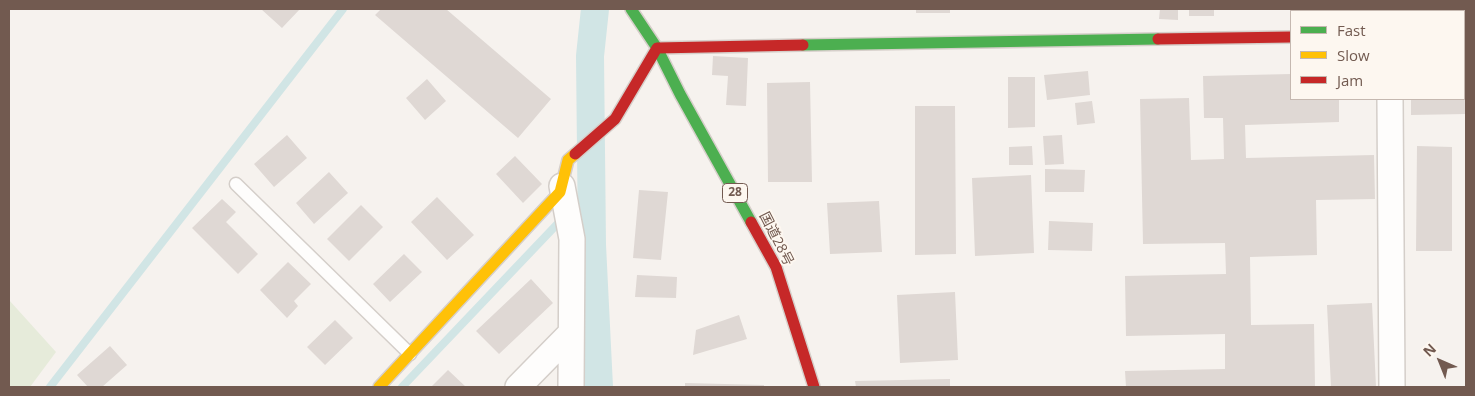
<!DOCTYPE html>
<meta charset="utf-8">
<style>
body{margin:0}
#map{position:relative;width:1475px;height:396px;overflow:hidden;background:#f6f2ee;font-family:"Open Sans",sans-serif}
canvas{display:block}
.frame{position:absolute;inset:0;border:10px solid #725a50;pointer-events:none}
.legend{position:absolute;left:1290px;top:10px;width:175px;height:90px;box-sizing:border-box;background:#fdf7f0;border:1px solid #c5b8b0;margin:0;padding:6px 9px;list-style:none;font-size:15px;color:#725a50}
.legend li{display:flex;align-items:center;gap:10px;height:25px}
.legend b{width:25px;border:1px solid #c5b8b0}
.north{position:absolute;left:1415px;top:336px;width:50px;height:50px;-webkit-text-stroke:4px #fdf7f0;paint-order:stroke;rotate:316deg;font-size:14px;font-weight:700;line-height:20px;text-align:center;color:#725a50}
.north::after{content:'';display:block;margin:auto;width:18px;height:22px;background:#725a50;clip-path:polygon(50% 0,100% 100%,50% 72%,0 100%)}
</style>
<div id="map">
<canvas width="1475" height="396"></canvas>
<div class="frame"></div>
<ul class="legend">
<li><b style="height:6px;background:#4caf50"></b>Fast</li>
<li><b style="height:6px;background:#ffc107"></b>Slow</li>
<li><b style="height:6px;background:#c62828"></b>Jam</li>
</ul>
<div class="north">N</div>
</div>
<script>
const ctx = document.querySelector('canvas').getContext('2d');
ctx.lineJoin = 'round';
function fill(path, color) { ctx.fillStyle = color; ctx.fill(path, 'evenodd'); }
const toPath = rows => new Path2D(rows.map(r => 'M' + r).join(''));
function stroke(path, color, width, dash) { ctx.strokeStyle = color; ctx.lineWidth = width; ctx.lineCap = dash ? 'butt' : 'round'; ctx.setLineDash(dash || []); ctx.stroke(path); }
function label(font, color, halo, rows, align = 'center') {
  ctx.font = font + ' "Open Sans","Noto Sans JP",sans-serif'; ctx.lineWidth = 4; ctx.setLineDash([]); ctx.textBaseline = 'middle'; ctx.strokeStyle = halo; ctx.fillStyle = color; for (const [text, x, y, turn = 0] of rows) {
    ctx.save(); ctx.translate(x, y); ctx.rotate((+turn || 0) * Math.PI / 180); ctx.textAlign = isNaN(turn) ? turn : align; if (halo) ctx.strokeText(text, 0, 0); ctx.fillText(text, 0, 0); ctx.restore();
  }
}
fill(toPath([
 [9,300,56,352,30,387,9,387]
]), '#e6ebda');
stroke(toPath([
 [571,209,592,187],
 [50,387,343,9],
 [402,387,563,218]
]), '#d1e5e5', 8);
stroke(toPath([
 [595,9,590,56,592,245,599,387]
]), '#d1e5e5', 28);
fill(toPath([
 [261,9,300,9,282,28],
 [381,9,446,9,551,99,518,138,375,15],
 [916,9,950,9,950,13,916,13],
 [1160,9,1178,9,1178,20,1159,19],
 [1189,9,1214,9,1214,16,1189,16],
 [1363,9,1380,9,1380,11,1363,11],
 [713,56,748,58,746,106,726,105,728,76,712,75],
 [1464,58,1466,58,1466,77,1464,77],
 [1088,71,1090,95,1047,100,1044,75],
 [1291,74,1291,99,1339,99,1339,122,1245,125,1246,158,1374,155,1375,199,1316,200,1317,255,1250,257,1251,325,1314,324,1315,387,1126,387,1125,371,1225,369,1225,334,1126,336,1125,276,1226,274,1225,243,1143,244,1140,99,1189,98,1191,160,1224,159,1223,118,1204,118,1203,76],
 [1008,77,1035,77,1035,127,1008,128],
 [427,79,446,101,425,120,406,98],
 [810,82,812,182,768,182,767,83],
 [1464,83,1466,83,1466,114,1411,115,1411,99,1464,99],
 [1092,101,1095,123,1077,125,1075,103],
 [915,106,955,106,956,254,915,255],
 [287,135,307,158,274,187,254,164],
 [1062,135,1064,164,1045,165,1043,136],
 [1032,146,1033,165,1009,165,1009,147],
 [1417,146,1452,147,1452,251,1416,251],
 [515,156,542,184,523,203,496,174],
 [1045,169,1085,170,1084,192,1045,192],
 [329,172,348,193,314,224,296,203],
 [1031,175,1034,253,975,256,972,178],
 [639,190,668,192,661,260,633,258],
 [437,197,474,235,447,260,411,222],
 [222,199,236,212,226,222,258,254,238,274,192,228],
 [879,201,882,252,830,254,827,203],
 [361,205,383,227,349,261,327,239],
 [1049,221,1093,223,1092,251,1048,250],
 [404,254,422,272,390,302,373,284],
 [288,262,311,284,294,301,298,306,287,318,260,290],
 [637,275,677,277,676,298,635,297],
 [531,279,553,303,499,354,476,331],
 [955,292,958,360,900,363,897,295],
 [1372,303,1376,387,1331,387,1327,305],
 [739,315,747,339,693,355,696,330],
 [335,320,353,338,325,365,307,347],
 [110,346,127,365,102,387,88,387,77,375],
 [448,370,466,387,431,387],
 [950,379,950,387,856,387,855,381],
 [685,383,764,385,764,387,685,387]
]), '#dfd8d4');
const lane = toPath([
 [236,184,410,354]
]);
const street = toPath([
 [1389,11,1389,9],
 [1390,99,1392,387],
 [562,186,572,239,571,387],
 [518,387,571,333]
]);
const fast = toPath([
 [631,9,657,48,680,94,751,222],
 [803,45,1158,39]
]);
const slow = toPath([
 [379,387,560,192,568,160,575,154]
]);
const jam = toPath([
 [1464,36,1466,36],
 [1158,39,1291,37],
 [575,154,615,119,657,48,803,45],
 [751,222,776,267,814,387]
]);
stroke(lane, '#d4cec9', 15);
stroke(street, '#d4cec9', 28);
stroke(fast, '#d6cfca', 14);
stroke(slow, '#d6cfca', 14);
stroke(jam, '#d6cfca', 14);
stroke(lane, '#fefdfc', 12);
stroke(street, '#fefdfc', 25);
stroke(fast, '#4caf50', 11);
stroke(slow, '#ffc107', 11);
stroke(jam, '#c62828', 11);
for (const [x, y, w] of [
 [735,193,25]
]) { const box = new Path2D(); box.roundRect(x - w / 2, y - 9.5, w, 19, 4); ctx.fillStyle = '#fdf7f0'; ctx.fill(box); stroke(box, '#725a50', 1); }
label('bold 12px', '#725a50', null, [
 ["28",735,193]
]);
label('14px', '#725a50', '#fdf7f0', [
 ["国道28号",776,239,63]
]);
</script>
